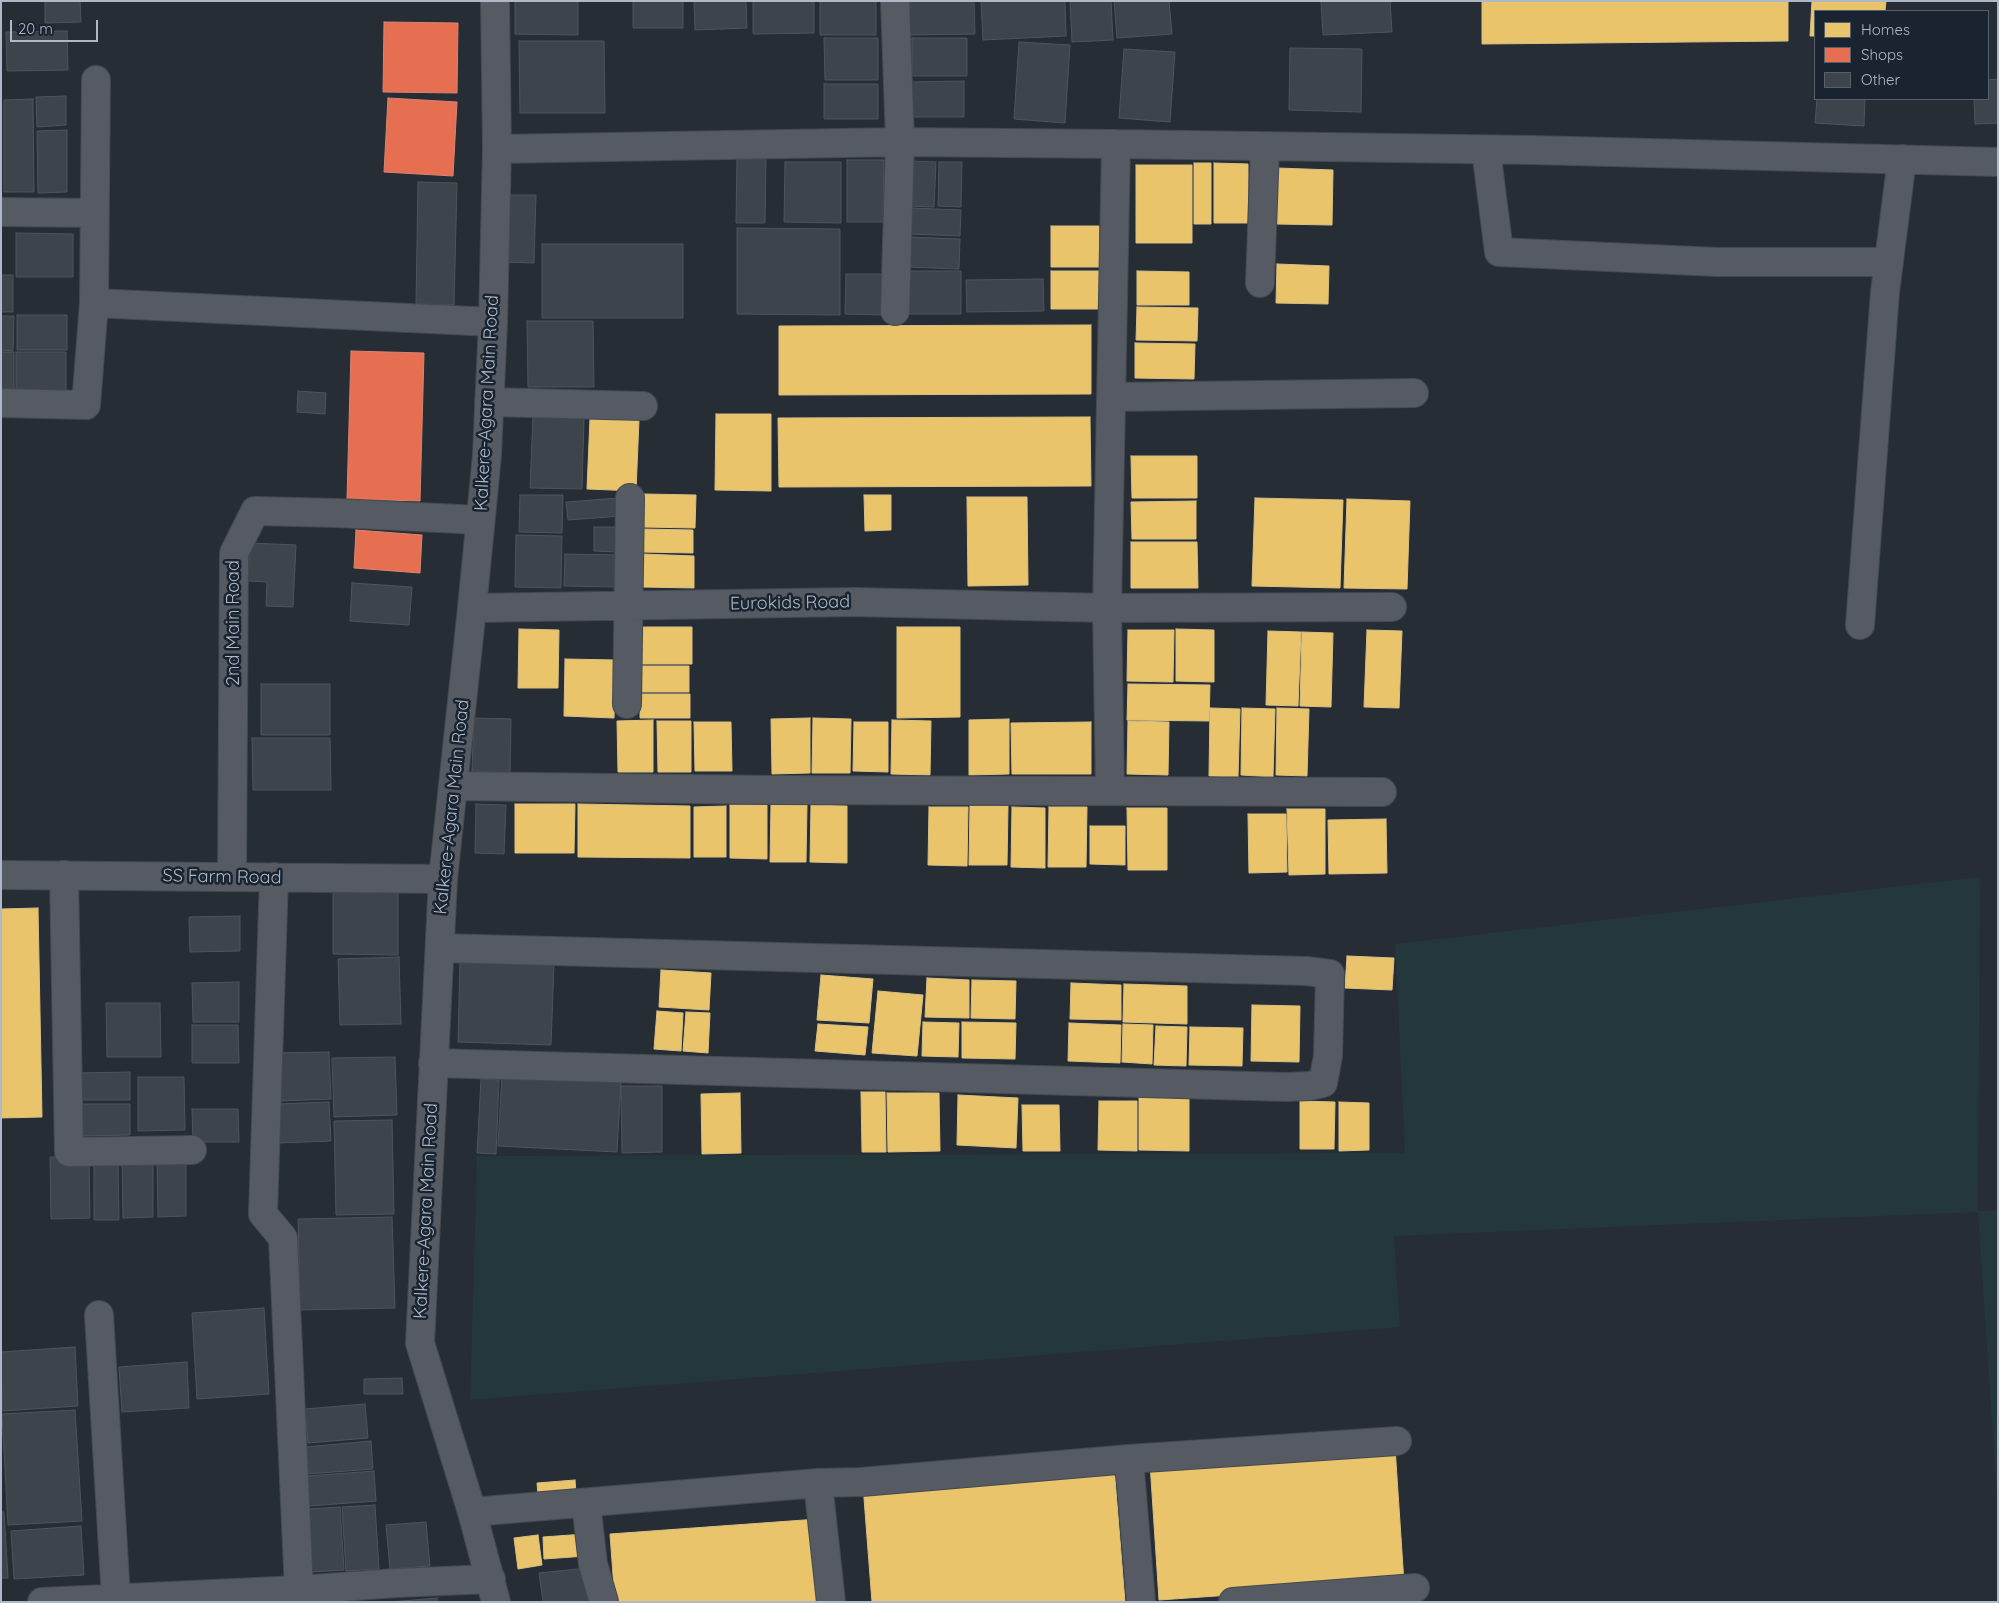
<!DOCTYPE html>
<style>
body{margin:0}
#map{position:relative;width:1999px;height:1603px;overflow:hidden;background:#272d35;font-family:Quicksand,sans-serif}
canvas{display:block}
.frame{position:absolute;inset:0;border:2px solid #afb8c7;pointer-events:none}
.legend{position:absolute;left:1814px;top:10px;width:175px;height:90px;box-sizing:border-box;background:#1a2330;border:1px solid #565f6c;margin:0;padding:6px 9px;list-style:none;font-size:15px;color:#afb8c7}
.legend li{display:flex;align-items:center;gap:10px;height:25px}
.legend b{width:25px;border:1px solid #565f6c}
.scale{position:absolute;left:10px;top:20px;width:88px;height:22px;box-sizing:border-box;border:2px solid #afb8c7;border-top:0;padding-left:6px;font-size:15px;line-height:18px;white-space:nowrap;color:#afb8c7;-webkit-text-stroke:4px #1a2330;paint-order:stroke}
</style>
<div id="map">
<canvas width="1999" height="1603"></canvas>
<div class="frame"></div>
<ul class="legend">
<li><b style="height:14px;background:#e9c46a"></b>Homes</li>
<li><b style="height:14px;background:#e76f51"></b>Shops</li>
<li><b style="height:14px;background:#3e444b"></b>Other</li>
</ul>
<div class="scale">20 m</div>
</div>
<script>
const ctx = document.querySelector('canvas').getContext('2d');
ctx.lineJoin = 'round';
function fill(path, color) { ctx.fillStyle = color; ctx.fill(path, 'evenodd'); }
const toPath = rows => new Path2D(rows.map(r => 'M' + r).join(''));
function stroke(path, color, width, dash) { ctx.strokeStyle = color; ctx.lineWidth = width; ctx.lineCap = dash ? 'butt' : 'round'; ctx.setLineDash(dash || []); ctx.stroke(path); }
function label(font, color, halo, rows, align = 'center') {
  ctx.font = font + ' Quicksand,sans-serif'; ctx.lineWidth = 5; ctx.setLineDash([]); ctx.textBaseline = 'middle'; ctx.strokeStyle = halo; ctx.fillStyle = color; for (const [text, x, y, turn = 0] of rows) {
    ctx.save(); ctx.translate(x, y); ctx.rotate((+turn || 0) * Math.PI / 180); ctx.textAlign = isNaN(turn) ? turn : align; if (halo) ctx.strokeText(text, 0, 0); ctx.fillText(text, 0, 0); ctx.restore();
  }
}
fill(toPath([
 [1980,877,1978,1211,1998,1211,1998,1512,1978,1212,1394,1236,1400,1327,470,1400,477,1156,1405,1153,1395,944]
]), '#24373b');
const homes = toPath([
 [1482,1,1788,1,1788,41,1482,44,1482,1],
 [1812,1,1886,1,1885,11,1815,11,1815,36,1810,36,1812,1],
 [1194,163,1211,163,1211,224,1194,224,1194,163],
 [1214,163,1248,164,1248,223,1214,223,1214,163],
 [1136,165,1192,165,1192,243,1136,243,1136,165],
 [1277,168,1333,170,1332,225,1276,224,1277,168],
 [1051,226,1099,226,1099,267,1051,267,1051,226],
 [1277,264,1329,266,1328,304,1276,303,1277,264],
 [1051,271,1099,271,1099,309,1051,309,1051,271],
 [1137,271,1189,272,1189,305,1137,305,1137,271],
 [1137,307,1198,308,1197,341,1136,340,1137,307],
 [1091,325,1091,394,779,395,779,326,1091,325],
 [1135,343,1195,344,1194,379,1135,378,1135,343],
 [716,414,771,414,771,491,715,490,716,414],
 [1090,417,1091,486,779,487,778,418,1090,417],
 [590,418,639,420,636,491,587,489,590,418],
 [1131,456,1197,456,1197,498,1132,498,1131,456],
 [644,494,696,495,695,528,643,527,644,494],
 [864,495,891,495,891,530,865,531,864,495],
 [967,497,1027,497,1028,585,968,586,967,497],
 [1255,498,1343,500,1340,588,1252,586,1255,498],
 [1347,499,1410,501,1407,589,1344,588,1347,499],
 [1196,501,1196,539,1132,539,1131,502,1196,501],
 [643,529,693,530,693,553,642,552,643,529],
 [1131,542,1197,542,1198,588,1131,588,1131,542],
 [643,554,694,556,694,588,642,587,643,554],
 [639,627,692,627,692,664,639,664,639,627],
 [897,627,960,627,960,717,897,718,897,627],
 [519,629,559,630,558,688,518,688,519,629],
 [1176,629,1214,630,1214,682,1176,681,1176,629],
 [1128,630,1174,630,1173,682,1127,681,1128,630],
 [1367,630,1402,631,1399,708,1364,707,1367,630],
 [1268,631,1301,632,1298,706,1266,705,1268,631],
 [1302,632,1333,633,1331,707,1300,706,1302,632],
 [565,659,616,660,614,718,564,716,565,659],
 [640,666,689,666,689,692,641,692,640,666],
 [1128,684,1210,685,1209,721,1127,720,1128,684],
 [640,694,690,694,690,718,640,718,640,694],
 [1210,708,1240,709,1238,777,1209,776,1210,708],
 [1242,708,1275,709,1273,777,1241,775,1242,708],
 [1277,708,1309,709,1307,776,1276,775,1277,708],
 [810,718,810,773,772,774,771,719,810,718],
 [813,718,851,719,850,773,812,773,813,718],
 [1009,719,1009,774,969,775,969,720,1009,719],
 [653,720,653,772,618,772,617,721,653,720],
 [892,720,931,721,930,775,891,774,892,720],
 [657,721,691,721,691,772,658,772,657,721],
 [1128,721,1169,722,1168,775,1127,774,1128,721],
 [694,722,731,722,732,771,695,771,694,722],
 [854,722,888,722,888,772,853,771,854,722],
 [1091,722,1091,774,1012,774,1011,723,1091,722],
 [515,804,575,804,574,853,515,853,515,804],
 [578,804,690,806,690,858,578,857,578,804],
 [730,805,767,805,767,859,730,858,730,805],
 [771,805,807,805,806,862,770,862,771,805],
 [811,805,847,806,847,863,810,862,811,805],
 [726,806,726,857,694,857,694,807,726,806],
 [970,806,1008,806,1007,865,969,865,970,806],
 [929,807,968,807,967,866,928,865,929,807],
 [1012,807,1045,808,1045,868,1011,867,1012,807],
 [1049,807,1087,807,1086,867,1048,867,1049,807],
 [1127,808,1167,808,1167,870,1128,870,1127,808],
 [1287,809,1325,809,1325,874,1289,875,1287,809],
 [1248,814,1286,814,1287,872,1249,873,1248,814],
 [1386,819,1387,873,1329,874,1328,820,1386,819],
 [1090,826,1125,826,1125,865,1090,864,1090,826],
 [38,908,42,1117,1,1118,1,909,38,908],
 [1347,956,1394,958,1392,990,1345,988,1347,956],
 [661,970,711,973,709,1010,659,1007,661,970],
 [821,975,873,979,869,1023,817,1020,821,975],
 [927,978,969,980,969,1018,925,1017,927,978],
 [972,980,1016,981,1015,1019,971,1018,972,980],
 [1071,983,1121,985,1121,1020,1070,1019,1071,983],
 [1124,984,1187,986,1187,1024,1123,1022,1124,984],
 [878,991,923,995,917,1056,872,1053,878,991],
 [1252,1005,1300,1006,1299,1062,1251,1061,1252,1005],
 [657,1011,683,1013,681,1051,654,1049,657,1011],
 [686,1012,710,1013,708,1053,683,1051,686,1012],
 [923,1022,959,1023,958,1057,922,1056,923,1022],
 [962,1022,1016,1023,1015,1059,962,1058,962,1022],
 [1069,1023,1121,1025,1120,1063,1068,1061,1069,1023],
 [818,1024,868,1027,865,1055,815,1051,818,1024],
 [1123,1024,1153,1025,1152,1064,1122,1062,1123,1024],
 [1156,1026,1187,1027,1186,1066,1154,1065,1156,1026],
 [1190,1027,1243,1028,1242,1066,1189,1065,1190,1027],
 [861,1092,885,1092,886,1152,862,1152,861,1092],
 [740,1093,741,1153,702,1154,701,1094,740,1093],
 [887,1093,939,1093,940,1151,888,1152,887,1093],
 [958,1095,1018,1098,1016,1148,957,1145,958,1095],
 [1139,1097,1189,1097,1189,1151,1139,1150,1139,1097],
 [1099,1101,1137,1101,1137,1151,1098,1150,1099,1101],
 [1300,1101,1335,1102,1334,1149,1300,1149,1300,1101],
 [1339,1102,1369,1103,1369,1150,1339,1151,1339,1102],
 [1022,1105,1059,1105,1060,1151,1023,1151,1022,1105],
 [1395,1447,1404,1583,1159,1600,1150,1463,1395,1447],
 [1114,1465,1125,1602,872,1602,863,1485,1114,1465],
 [575,1480,576,1493,538,1495,537,1483,575,1480],
 [818,1519,824,1602,615,1602,610,1534,818,1519],
 [585,1534,586,1556,544,1559,543,1537,585,1534],
 [538,1535,542,1565,518,1569,514,1538,538,1535]
]);
fill(homes, '#e9c46a');
stroke(homes, '#d8c086', 1);
const shops = toPath([
 [384,22,458,23,457,93,383,92,384,22],
 [388,98,457,102,453,176,384,172,388,98],
 [351,351,424,353,420,501,347,499,351,351],
 [356,530,422,535,420,573,354,568,356,530]
]);
fill(shops, '#e76f51');
stroke(shops, '#d68574', 1);
const building = toPath([
 [45,1,80,1,81,22,45,23,45,1],
 [515,1,578,1,578,35,515,34,515,1],
 [633,1,683,1,683,28,633,28,633,1],
 [694,1,746,1,747,28,695,30,694,1],
 [753,1,814,1,814,33,753,34,753,1],
 [820,1,876,1,876,35,820,35,820,1],
 [909,1,974,1,975,34,910,35,909,1],
 [981,1,1065,1,1066,36,983,40,981,1],
 [1070,1,1111,1,1113,40,1072,42,1070,1],
 [1114,1,1169,1,1172,34,1117,38,1114,1],
 [1321,1,1390,1,1392,32,1323,35,1321,1],
 [67,31,68,70,7,71,6,32,67,31],
 [824,38,878,38,878,80,825,80,824,38],
 [912,38,967,38,967,76,912,76,912,38],
 [519,41,604,41,605,113,520,113,519,41],
 [1019,42,1070,45,1065,123,1014,119,1019,42],
 [1290,48,1362,49,1361,112,1289,110,1290,48],
 [1124,49,1175,52,1170,122,1119,118,1124,49],
 [1998,79,1998,123,1975,124,1974,99,1988,99,1988,80,1998,79],
 [964,81,964,117,913,117,912,82,964,81],
 [824,84,878,84,878,119,824,119,824,84],
 [66,96,66,125,37,127,36,97,66,96],
 [33,99,34,192,4,192,4,100,33,99],
 [1817,99,1865,99,1864,126,1815,123,1817,99],
 [67,130,67,192,38,193,37,131,67,130],
 [737,158,766,158,765,223,736,223,737,158],
 [847,160,884,160,883,222,847,222,847,160],
 [910,161,936,162,934,207,908,206,910,161],
 [785,162,841,162,841,223,784,222,785,162],
 [939,162,962,162,961,207,938,206,939,162],
 [418,182,457,183,454,305,416,304,418,182],
 [506,195,536,195,534,263,504,262,506,195],
 [910,208,961,210,960,236,909,234,910,208],
 [737,228,840,229,840,315,737,314,737,228],
 [16,233,73,234,73,277,16,277,16,233],
 [909,237,960,239,959,269,908,267,909,237],
 [542,244,683,244,683,318,542,318,542,244],
 [908,271,961,271,961,314,908,314,908,271],
 [846,274,884,274,884,315,845,314,846,274],
 [1,275,13,275,13,312,1,312,1,275],
 [1043,279,1044,311,967,312,966,280,1043,279],
 [17,315,67,315,67,350,17,350,17,315],
 [1,316,14,316,13,351,1,350,1,316],
 [527,321,593,321,594,387,528,387,527,321],
 [1,352,14,352,14,392,1,392,1,352],
 [16,352,66,352,66,393,16,393,16,352],
 [298,391,326,393,325,414,297,412,298,391],
 [533,416,584,418,582,489,530,488,533,416],
 [520,495,563,495,562,533,519,532,520,495],
 [619,498,621,516,568,520,566,502,619,498],
 [594,527,619,527,618,552,594,551,594,527],
 [516,535,562,536,561,588,515,587,516,535],
 [250,543,296,545,293,607,266,606,267,582,248,581,250,543],
 [565,554,617,555,617,587,564,586,565,554],
 [352,583,412,587,409,625,350,621,352,583],
 [261,684,330,684,330,735,261,735,261,684],
 [474,718,511,719,510,773,472,771,474,718],
 [252,738,330,738,331,790,253,790,252,738],
 [476,804,506,805,504,854,475,853,476,804],
 [333,892,398,892,398,955,333,954,333,892],
 [240,916,240,951,190,952,189,917,240,916],
 [399,957,401,1024,340,1025,338,959,399,957],
 [460,961,554,963,551,1045,458,1042,460,961],
 [239,982,239,1022,193,1022,192,983,239,982],
 [106,1003,160,1003,161,1057,107,1057,106,1003],
 [192,1025,238,1025,239,1063,192,1063,192,1025],
 [329,1052,331,1099,279,1101,277,1053,329,1052],
 [395,1057,397,1115,334,1117,332,1058,395,1057],
 [130,1072,130,1100,79,1100,79,1073,130,1072],
 [502,1075,621,1081,617,1152,498,1146,502,1075],
 [138,1077,184,1077,185,1130,138,1131,138,1077],
 [481,1079,499,1080,496,1154,477,1153,481,1079],
 [621,1086,662,1086,662,1152,622,1153,621,1086],
 [329,1102,331,1141,278,1143,277,1104,329,1102],
 [82,1104,130,1104,130,1135,82,1136,82,1104],
 [192,1109,238,1109,239,1142,193,1142,192,1109],
 [392,1120,394,1214,336,1215,334,1121,392,1120],
 [89,1156,90,1218,51,1219,50,1157,89,1156],
 [118,1160,119,1220,94,1220,94,1161,118,1160],
 [157,1160,186,1160,186,1216,158,1217,157,1160],
 [122,1161,153,1161,153,1217,123,1218,122,1161],
 [392,1217,395,1308,300,1310,298,1219,392,1217],
 [264,1308,269,1394,197,1399,192,1313,264,1308],
 [75,1347,78,1406,2,1411,1,1352,75,1347],
 [187,1362,189,1408,122,1412,119,1367,187,1362],
 [402,1378,403,1394,364,1394,364,1379,402,1378],
 [365,1404,368,1438,308,1443,305,1409,365,1404],
 [75,1410,82,1521,8,1525,2,1414,75,1410],
 [371,1441,373,1469,308,1474,306,1447,371,1441],
 [374,1471,376,1501,309,1506,307,1476,374,1471],
 [375,1505,379,1569,346,1571,342,1507,375,1505],
 [340,1507,344,1570,311,1572,308,1509,340,1507],
 [1,1512,4,1512,8,1578,1,1578,1,1512],
 [426,1522,430,1566,390,1569,386,1525,426,1522],
 [81,1526,84,1575,14,1579,11,1531,81,1526],
 [587,1568,591,1602,543,1602,539,1573,587,1568],
 [437,1598,437,1602,391,1602,437,1598]
]);
fill(building, '#3e444b');
stroke(building, '#4e545d', 1);
const minor = toPath([
 [895,1,900,142,895,311],
 [96,80,94,303,493,322],
 [497,149,900,142,1116,144,1533,150,1998,162],
 [1486,150,1499,252,1717,262,1889,262],
 [1,212,95,213],
 [1260,283,1265,147],
 [1111,397,1414,393],
 [489,402,643,406],
 [1,403,86,405,94,303],
 [472,608,853,602,1107,608,1392,607],
 [1860,625,1885,292,1902,159],
 [627,704,630,498],
 [453,786,775,790,1382,792],
 [1110,791,1107,608,1116,144],
 [1,875,443,879],
 [64,875,69,1152,192,1150],
 [232,876,234,553,255,511,337,513,480,520],
 [274,877,263,1214,283,1238,299,1590],
 [433,1063,1286,1087,1309,1086,1323,1083,1328,1056,1330,974,1306,971,440,948],
 [99,1315,116,1598],
 [1129,1459,1141,1602],
 [818,1483,831,1602],
 [586,1503,593,1564,604,1602],
 [472,1512,818,1483,861,1482,1129,1459,1397,1441],
 [42,1602,299,1590,396,1583,491,1579],
 [1233,1602,1415,1588]
]);
const tertiary = toPath([
 [495,1,497,149,493,322,487,455,472,608,443,879,420,1343,472,1512,496,1602]
]);
stroke(minor, '#444950', 30);
stroke(tertiary, '#444950', 30);
stroke(minor, '#565b63', 28);
stroke(tertiary, '#565b63', 28);
label('18px', '#afb8c7', '#1a2330', [
 ["Kalkere-Agara Main Road",487,403,-87],
 ["Eurokids Road",790,603,-1],
 ["2nd Main Road",234,623,-90],
 ["Kalkere-Agara Main Road",452,807,-84],
 ["SS Farm Road",222,877,1],
 ["Kalkere-Agara Main Road",426,1211,-87]
]);
</script>
